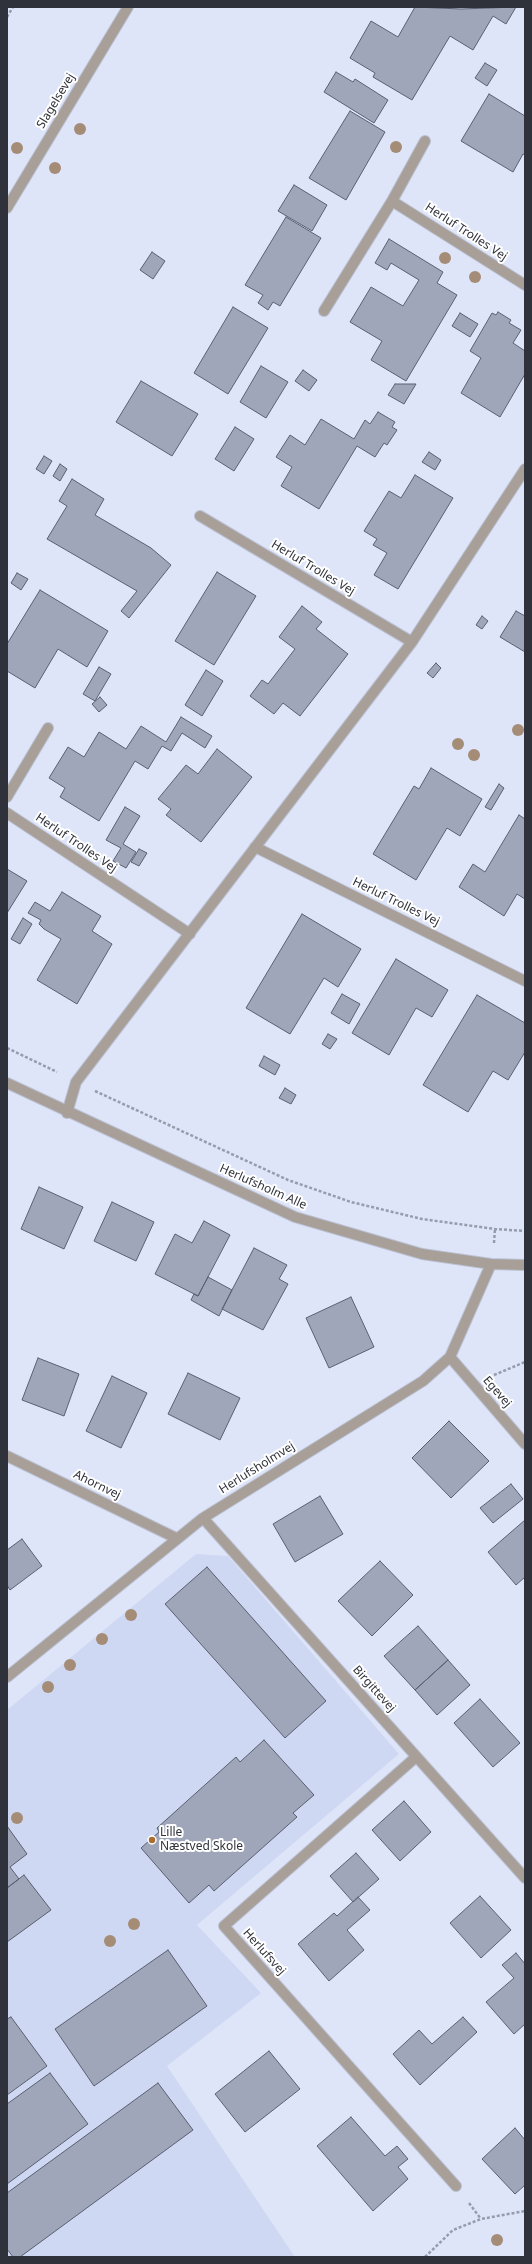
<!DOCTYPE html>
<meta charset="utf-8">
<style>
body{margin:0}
#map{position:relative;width:532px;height:2264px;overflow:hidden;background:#dee5f9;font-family:"Noto Sans",sans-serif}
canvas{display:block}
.frame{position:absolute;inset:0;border:8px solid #2f323a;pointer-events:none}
</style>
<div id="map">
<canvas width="532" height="2264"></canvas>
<div class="frame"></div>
</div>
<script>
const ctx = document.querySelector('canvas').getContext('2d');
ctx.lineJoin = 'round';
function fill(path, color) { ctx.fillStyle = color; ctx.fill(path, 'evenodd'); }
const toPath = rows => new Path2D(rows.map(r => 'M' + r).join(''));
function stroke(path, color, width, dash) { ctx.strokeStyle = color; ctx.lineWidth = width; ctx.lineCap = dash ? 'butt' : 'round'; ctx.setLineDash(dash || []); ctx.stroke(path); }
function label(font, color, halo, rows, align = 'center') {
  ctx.font = font + ' "Noto Sans",sans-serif'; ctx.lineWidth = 4; ctx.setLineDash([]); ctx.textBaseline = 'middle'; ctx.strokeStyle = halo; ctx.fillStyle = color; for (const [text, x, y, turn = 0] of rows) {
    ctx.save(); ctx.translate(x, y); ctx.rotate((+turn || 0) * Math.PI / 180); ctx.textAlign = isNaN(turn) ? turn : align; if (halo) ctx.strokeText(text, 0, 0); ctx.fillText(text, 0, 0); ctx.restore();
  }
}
fill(toPath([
 [196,1554,228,1556,399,1754,197,1925,261,1993,167,2066,295,2257,7,2257,7,1710]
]), '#cfd8f3');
const building = toPath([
 [415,7,461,9,516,7,506,24,493,16,473,50,450,36,412,100,373,77,375,73,350,58,371,21,398,37,415,7],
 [485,63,497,70,487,86,475,78,485,63],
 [336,72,353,82,355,79,388,100,374,123,324,92,336,72],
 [489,94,525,116,525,155,523,154,513,172,461,141,489,94],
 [350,111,385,132,346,200,309,178,350,111],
 [294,185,327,205,312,231,278,211,294,185],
 [286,217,321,238,280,306,273,302,268,310,258,303,263,295,245,285,286,217],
 [389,239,443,272,437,283,457,295,406,381,371,360,382,341,350,322,371,287,403,306,419,280,391,263,387,270,375,263,389,239],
 [152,252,165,261,153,279,140,270,152,252],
 [233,307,268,328,228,394,194,373,233,307],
 [498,312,511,320,509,323,521,330,513,343,525,351,525,374,500,417,461,393,481,358,470,351,492,313,496,315,498,312],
 [460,313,478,324,470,337,452,326,460,313],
 [261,366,288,382,266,418,240,402,261,366],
 [303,370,317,380,309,391,295,381,303,370],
 [141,381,198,414,172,456,116,422,141,381],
 [395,384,416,384,404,404,388,395,395,384],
 [378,412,395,422,392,427,397,430,387,445,384,443,375,457,357,446,319,509,281,486,292,467,276,457,290,435,305,445,321,419,354,439,365,420,370,424,378,412],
 [235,427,254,439,234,471,215,459,235,427],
 [429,452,441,460,435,470,422,462,429,452],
 [44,456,52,461,44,474,36,469,44,456],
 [60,464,67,469,60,481,53,476,60,464],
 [415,475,453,498,398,589,374,575,387,553,373,545,377,539,364,531,389,491,401,498,415,475],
 [72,479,104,499,95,515,151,548,171,565,129,618,121,611,137,591,47,539,67,506,59,501,72,479],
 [217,572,256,596,214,665,175,641,217,572],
 [17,573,28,579,21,590,11,583,17,573],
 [40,590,108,631,87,667,58,649,35,688,7,671,7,644,40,590],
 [302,606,322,622,316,629,348,654,300,716,283,703,274,714,250,696,262,680,268,684,295,649,279,637,302,606],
 [516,611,525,616,525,652,500,637,516,611],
 [482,616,488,621,482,629,476,625,482,616],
 [436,663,441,668,433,678,427,673,436,663],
 [99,667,111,674,95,701,83,694,99,667],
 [206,670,223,681,202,716,185,705,206,670],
 [100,697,107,705,99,712,92,704,100,697],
 [181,717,212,736,205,748,182,733,171,751,162,746,148,769,135,761,99,821,60,797,65,788,49,778,68,747,84,757,99,732,126,749,141,726,166,742,181,717],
 [217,749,252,777,201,842,166,815,171,809,158,799,186,765,198,774,217,749],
 [431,768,482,799,460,836,447,828,416,880,373,854,414,786,419,789,431,768],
 [499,784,504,788,491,810,485,807,499,784],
 [125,807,140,816,123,844,136,852,126,868,113,861,121,848,106,840,125,807],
 [519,815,525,819,525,899,517,894,504,916,459,887,473,864,485,872,519,815],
 [139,849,147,853,139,866,131,862,139,849],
 [7,869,27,881,7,913,7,869],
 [62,892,101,916,92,931,112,944,77,1004,37,980,61,939,44,929,39,924,41,920,28,913,35,902,50,911,62,892],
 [302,914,361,949,338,987,324,978,290,1034,246,1008,302,914],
 [23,918,32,924,20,944,11,939,23,918],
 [396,959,448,990,432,1017,416,1008,389,1055,352,1033,396,959],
 [342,994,360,1004,349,1024,331,1013,342,994],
 [477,995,525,1023,525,1052,508,1080,493,1071,468,1112,423,1085,477,995],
 [328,1034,337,1039,330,1049,322,1044,328,1034],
 [264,1056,280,1065,275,1075,259,1066,264,1056],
 [285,1088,296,1095,291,1104,279,1098,285,1088],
 [39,1187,83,1207,64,1249,21,1229,39,1187],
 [112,1202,154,1222,136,1261,94,1241,112,1202],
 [204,1221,230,1235,198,1296,155,1274,175,1234,192,1243,204,1221],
 [254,1248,287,1265,279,1279,288,1284,263,1330,222,1309,254,1248],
 [208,1277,232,1290,219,1316,191,1300,194,1294,198,1296,208,1277],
 [351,1297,374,1347,329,1368,306,1318,351,1297],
 [38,1358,79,1374,64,1416,22,1400,38,1358],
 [188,1373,240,1398,220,1440,168,1414,188,1373],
 [112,1376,147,1393,121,1448,86,1431,112,1376],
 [449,1421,489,1461,451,1498,412,1458,449,1421],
 [511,1484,523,1499,493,1523,480,1508,511,1484],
 [320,1496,343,1534,295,1562,273,1524,320,1496],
 [525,1520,525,1577,516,1585,488,1552,525,1520],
 [22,1539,42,1566,10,1590,7,1585,7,1550,22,1539],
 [380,1561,413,1595,372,1636,338,1601,380,1561],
 [207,1567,326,1701,285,1738,165,1604,207,1567],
 [418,1626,448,1660,415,1690,384,1656,418,1626],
 [448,1660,470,1685,437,1715,415,1690,448,1660],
 [480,1699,520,1743,493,1767,454,1723,480,1699],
 [264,1740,314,1795,293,1813,297,1817,214,1891,209,1885,189,1903,141,1848,159,1832,157,1828,236,1757,240,1762,264,1740],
 [404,1801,431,1832,400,1861,372,1830,404,1801],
 [7,1826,27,1854,10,1867,19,1879,7,1888,7,1826],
 [356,1853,379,1879,353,1902,330,1876,356,1853],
 [24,1875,51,1910,7,1942,7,1888,24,1875],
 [480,1896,511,1930,481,1958,450,1923,480,1896],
 [358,1897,370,1910,347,1930,364,1950,329,1981,298,1944,334,1913,337,1916,358,1897],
 [168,1950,207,2006,94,2086,55,2029,168,1950],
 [516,1953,525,1964,525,2024,514,2034,486,2002,514,1978,502,1965,516,1953],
 [11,2017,47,2066,7,2095,7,2019,11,2017],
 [463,2017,477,2032,420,2085,393,2054,419,2030,432,2044,463,2017],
 [269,2051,300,2089,245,2132,215,2094,269,2051],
 [50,2073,88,2124,7,2184,7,2104,50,2073],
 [158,2083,193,2130,20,2257,13,2257,7,2249,7,2193,158,2083],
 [351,2117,385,2156,397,2146,408,2159,398,2167,408,2179,373,2211,317,2146,351,2117],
 [515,2128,525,2140,525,2185,515,2194,482,2159,515,2128]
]);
fill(building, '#9fa6b9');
stroke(building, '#5a6072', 1);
const minor = toPath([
 [392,201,525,285],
 [7,208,128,7],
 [324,311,392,201,425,141],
 [200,516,412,642],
 [7,797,48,728],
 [7,813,190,934],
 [255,847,525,981],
 [7,1083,295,1217,422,1254,491,1264,525,1265],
 [67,1113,76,1082,412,642,525,469],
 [450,1357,525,1444],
 [7,1456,176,1538],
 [203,1518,525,1878],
 [7,1677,203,1518,423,1381,450,1357,491,1264],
 [416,1757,224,1926,456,2186]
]);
stroke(minor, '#bbc1d3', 12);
stroke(toPath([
 [7,17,13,7],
 [7,1048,57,1072],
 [95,1091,288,1180,351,1202,422,1219,495,1229,525,1231],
 [494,1243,495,1229],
 [494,1375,525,1362],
 [469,2203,481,2219],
 [425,2257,453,2230,481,2219,525,2211]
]), '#969cab', 2.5, [3, 2]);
stroke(minor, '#a79f98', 10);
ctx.fillStyle = '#a58c77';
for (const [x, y] of [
 [80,129],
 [396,147],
 [17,148],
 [55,168],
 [445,258],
 [475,277],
 [518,730],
 [458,744],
 [474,755],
 [131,1615],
 [102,1639],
 [70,1665],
 [48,1687],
 [17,1818],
 [134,1924],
 [110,1941],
 [497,2240]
]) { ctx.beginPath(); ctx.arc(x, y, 6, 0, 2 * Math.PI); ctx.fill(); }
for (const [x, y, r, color] of [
 [152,1840,4,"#ab6e32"]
]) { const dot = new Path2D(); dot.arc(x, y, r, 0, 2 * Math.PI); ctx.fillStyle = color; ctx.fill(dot); stroke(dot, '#fff', 1.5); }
label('12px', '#2f323a', '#fff', [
 ["Slagelsevej",56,101,-59],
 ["Herluf Trolles Vej",466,232,33],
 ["Herluf Trolles Vej",313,568,31],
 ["Herluf Trolles Vej",76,843,34],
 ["Herluf Trolles Vej",396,902,26],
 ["Herlufsholm Alle",263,1187,24],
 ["Egevej",497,1392,49],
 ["Herlufsholmvej",257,1468,-32],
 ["Ahornvej",97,1485,26],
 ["Birgittevej",374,1689,48],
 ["Herlufsvej",264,1952,48]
]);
label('12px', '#2f323a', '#fff', [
 ["Lille",160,1833],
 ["Næstved Skole",160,1847]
], 'left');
</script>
